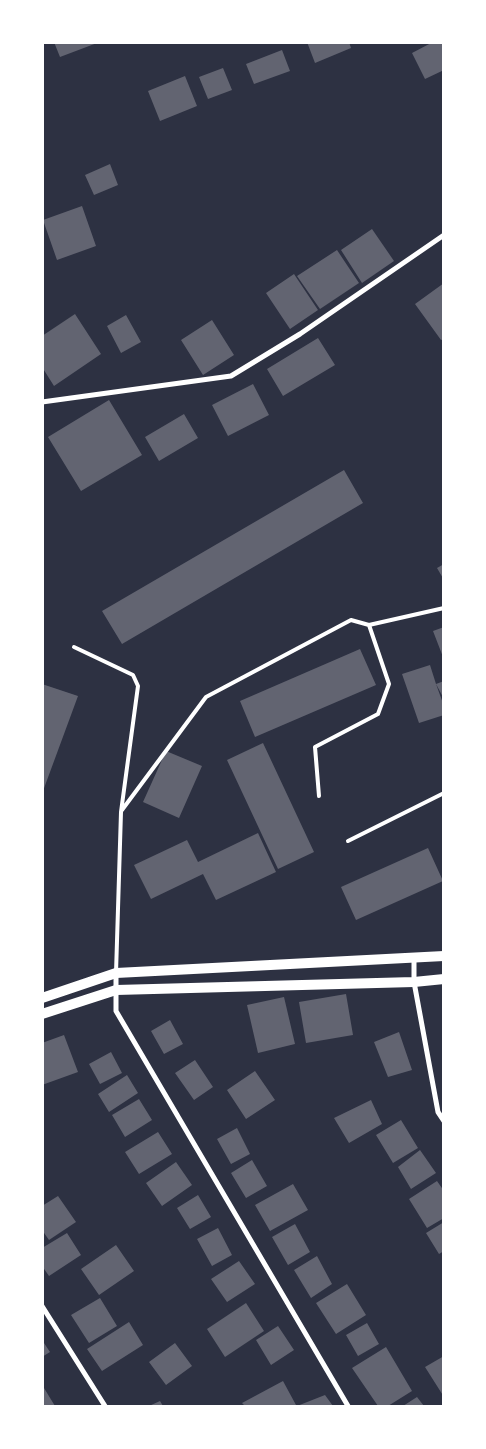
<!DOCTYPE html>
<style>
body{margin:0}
#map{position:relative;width:486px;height:1449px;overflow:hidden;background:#2d3142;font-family:Lato,sans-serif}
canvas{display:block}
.frame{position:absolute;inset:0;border:44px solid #fff;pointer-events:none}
</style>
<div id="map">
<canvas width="486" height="1449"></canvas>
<div class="frame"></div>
</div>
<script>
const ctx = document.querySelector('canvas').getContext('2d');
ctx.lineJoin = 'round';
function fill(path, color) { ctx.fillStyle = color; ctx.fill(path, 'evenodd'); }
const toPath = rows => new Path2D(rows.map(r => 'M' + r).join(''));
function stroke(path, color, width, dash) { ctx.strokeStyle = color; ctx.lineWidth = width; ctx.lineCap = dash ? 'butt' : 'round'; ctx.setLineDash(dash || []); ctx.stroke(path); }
fill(toPath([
 [54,42,97,42,97,43,60,57],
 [307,42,349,42,351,48,315,63],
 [433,42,444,42,444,70,425,79,412,53],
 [282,50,290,71,254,84,246,64],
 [223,68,232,90,208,99,199,77],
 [185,76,197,106,160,121,148,91],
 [110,164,118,185,94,195,85,175],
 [82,206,96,246,57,260,43,220],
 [372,229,394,261,362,283,341,250],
 [337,250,359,283,320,309,297,276],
 [294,274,318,310,290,329,266,293],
 [444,283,444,339,441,340,415,304],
 [75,314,101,354,54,386,42,367,42,336],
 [126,315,141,342,121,353,107,326],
 [212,320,234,355,203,375,181,340],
 [318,338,335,365,283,396,267,369],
 [253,384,269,415,228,436,212,405],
 [109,400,142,455,81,491,48,437],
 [184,414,198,438,159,461,145,437],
 [344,470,363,503,122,644,102,611],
 [444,564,444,580,437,568],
 [444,627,444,657,443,657,433,631],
 [360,649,376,685,255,737,240,701],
 [430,665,436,684,444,681,444,699,436,684,444,706,444,715,419,723,402,674],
 [42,684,78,696,43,791,42,791],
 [263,743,314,852,278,869,227,760],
 [166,751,202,766,179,818,143,802],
 [258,833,276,872,216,900,203,874,151,899,134,865,187,840,198,862],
 [428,848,443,881,356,920,341,887],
 [346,994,353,1035,306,1043,299,1002],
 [284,997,295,1044,258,1053,247,1005],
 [170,1020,183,1044,164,1054,151,1031],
 [399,1032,412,1070,388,1077,374,1042],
 [64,1035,78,1072,42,1085,42,1043],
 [111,1052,122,1073,100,1084,89,1064],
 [195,1060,213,1087,194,1100,175,1073],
 [255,1071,275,1100,246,1119,227,1090],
 [127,1075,138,1093,109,1112,98,1094],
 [139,1099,152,1120,125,1137,112,1115],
 [371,1100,382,1124,349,1143,334,1118],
 [401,1120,418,1148,393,1163,376,1135],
 [237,1128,250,1154,231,1164,217,1139],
 [158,1132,172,1154,139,1174,125,1152],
 [420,1150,436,1173,411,1189,398,1167],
 [252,1160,267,1186,246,1198,231,1173],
 [176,1162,192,1185,162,1206,146,1183],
 [437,1181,444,1191,444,1218,427,1228,409,1199],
 [293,1184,308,1210,270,1231,255,1205],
 [198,1195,211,1217,190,1229,177,1208],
 [58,1196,76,1222,49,1240,42,1230,42,1206],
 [444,1222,444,1251,439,1254,426,1233],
 [295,1224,310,1252,288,1265,272,1237],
 [218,1228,232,1255,212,1266,197,1239],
 [67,1233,81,1255,49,1276,42,1266,42,1248],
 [116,1245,134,1271,99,1295,81,1269],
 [317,1256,332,1284,311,1298,294,1270],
 [239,1261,255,1284,227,1302,211,1279],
 [347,1284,366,1315,336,1334,316,1303],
 [100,1298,117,1326,89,1343,71,1315],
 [246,1303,264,1331,225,1357,207,1329],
 [129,1322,143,1345,102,1371,87,1349],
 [367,1323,379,1344,358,1356,346,1335],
 [278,1326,294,1350,271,1365,256,1340],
 [42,1340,50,1352,42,1357],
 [175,1343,192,1366,166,1385,149,1362],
 [386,1347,412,1391,388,1406,378,1406,352,1368],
 [444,1356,444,1397,425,1367],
 [283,1381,296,1405,294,1406,245,1406,242,1403],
 [42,1388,44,1388,55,1406,42,1406],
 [325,1395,333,1406,297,1406],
 [417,1397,424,1406,403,1406],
 [160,1401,163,1406,149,1406]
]), '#626471');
stroke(toPath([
 [74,647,133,675,138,686,121,812,116,973],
 [319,796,315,747,378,714,389,684,369,625,444,608],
 [122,810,206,697,351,620,369,625],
 [348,841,444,793]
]), '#fff', 4);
stroke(toPath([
 [42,402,231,376,300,334,444,235],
 [414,959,414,982,438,1112,444,1121],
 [116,973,116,1011,348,1406],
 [42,1306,105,1406]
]), '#fff', 5);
stroke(toPath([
 [42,998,116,973,444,956],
 [42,1014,116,990,414,982,444,979]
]), '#fff', 10);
</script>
